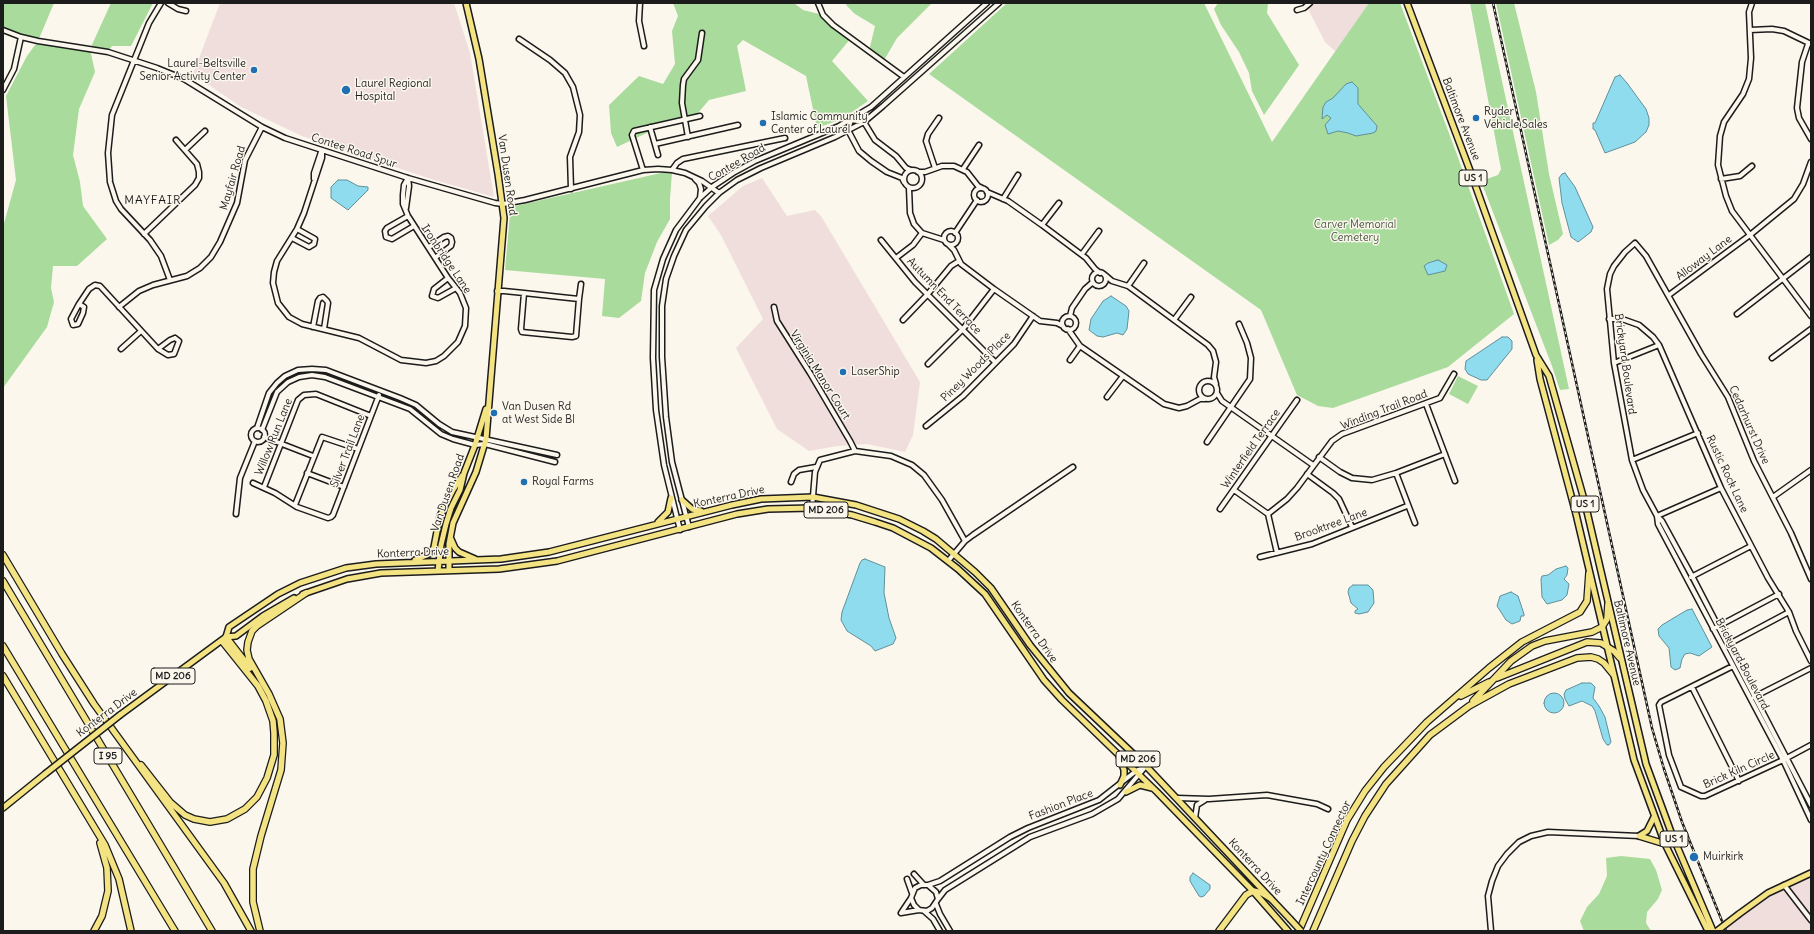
<!DOCTYPE html>
<style>
body{margin:0}
#map{position:relative;width:1814px;height:934px;overflow:hidden;background:#fbf7ec;font-family:Delius,sans-serif}
canvas{display:block}
.frame{position:absolute;inset:0;border:4px solid #1c1c1c;pointer-events:none}
</style>
<div id="map">
<canvas width="1814" height="934"></canvas>
<div class="frame"></div>
</div>
<script>
const ctx = document.querySelector('canvas').getContext('2d');
ctx.lineJoin = 'round';
function fill(path, color) { ctx.fillStyle = color; ctx.fill(path, 'evenodd'); }
const toPath = rows => new Path2D(rows.map(r => 'M' + r).join(''));
function stroke(path, color, width, dash) { ctx.strokeStyle = color; ctx.lineWidth = width; ctx.lineCap = dash ? 'butt' : 'round'; ctx.setLineDash(dash || []); ctx.stroke(path); }
function label(font, color, halo, rows, align = 'center') {
  ctx.font = font + ' Delius,sans-serif'; ctx.lineWidth = 3; ctx.setLineDash([]); ctx.textBaseline = 'middle'; ctx.strokeStyle = halo; ctx.fillStyle = color; for (const [text, x, y, turn = 0] of rows) {
    ctx.save(); ctx.translate(x, y); ctx.rotate((+turn || 0) * Math.PI / 180); ctx.textAlign = isNaN(turn) ? turn : align; if (halo) ctx.strokeText(text, 0, 0); ctx.fillText(text, 0, 0); ctx.restore();
  }
}
fill(toPath([
 [220,3,454,3,470,53,494,197,431,179,302,136,241,107,193,74],
 [1305,3,1369,3,1336,52,1325,42],
 [762,178,787,216,815,210,821,216,920,382,913,435,905,452,867,444,837,446,809,451,777,429,736,348,763,319,721,235,708,216,743,186],
 [1811,873,1811,931,1717,931,1757,901]
]), '#f0dedd');
fill(toPath([
 [3,3,54,3,38,41,90,49,111,3,153,3,131,46,112,46,108,52,90,49,95,72,79,109,73,155,80,182,83,206,107,239,77,266,53,266,51,288,54,302,47,327,3,388,3,227,16,180,6,96,27,56,38,41,8,32,3,27],
 [673,3,794,3,803,10,823,15,851,38,832,61,868,101,842,119,817,128,806,76,743,40,737,46,746,91,709,100,692,120,653,130,617,147,611,133,609,105,639,76,663,84,675,64,672,31,678,16],
 [847,3,932,3,897,38,883,62,869,51,875,26,855,14,846,5],
 [1007,3,1204,3,1272,142,1369,3,1400,3,1456,152,1514,314,1448,367,1333,408,1318,406,1297,395,1261,310,929,74],
 [1218,3,1268,3,1267,13,1299,65,1264,115,1252,91,1249,73,1239,52,1221,25,1214,9],
 [1470,3,1485,3,1569,389,1560,390,1552,366,1481,181,1498,175,1501,169],
 [1496,3,1514,3,1536,92,1549,174,1563,234,1558,240,1549,245],
 [661,173,672,173,670,198,670,219,657,242,645,273,641,301,619,318,602,316,605,279,505,270,510,214,515,206],
 [1458,376,1478,386,1468,404,1449,394],
 [1621,856,1650,859,1656,870,1662,890,1658,899,1647,912,1646,923,1651,931,1584,931,1580,921,1587,907,1599,894,1607,876,1606,858]
]), '#a9db9c');
const water = toPath([
 [1620,75,1627,83,1646,109,1649,118,1649,125,1646,132,1635,142,1605,153,1595,130,1593,129,1593,123,1595,123,1615,77,1620,75],
 [1352,82,1358,88,1358,104,1377,126,1376,131,1373,133,1356,136,1348,133,1338,131,1328,134,1325,125,1331,118,1327,115,1322,119,1323,107,1326,102,1333,98,1346,84,1352,82],
 [1565,173,1575,187,1593,227,1591,232,1578,242,1571,237,1562,203,1559,178,1562,174,1565,173],
 [338,180,347,180,358,186,368,187,368,190,348,210,331,198,331,187,338,180],
 [1438,260,1447,265,1445,271,1428,275,1424,266,1428,263,1438,260],
 [1111,296,1126,306,1129,311,1127,329,1123,335,1117,333,1103,337,1097,336,1089,330,1091,319,1103,301,1111,296],
 [1502,337,1508,337,1512,341,1512,349,1487,380,1481,380,1468,374,1465,369,1466,361,1502,337],
 [865,559,885,567,884,593,889,618,896,638,893,644,875,651,871,646,847,631,841,620,842,612,860,563,862,560,865,559],
 [1566,566,1568,568,1567,575,1564,579,1569,584,1567,595,1562,600,1547,604,1542,597,1541,579,1542,576,1548,575,1556,569,1566,566],
 [1353,585,1368,585,1373,590,1374,603,1368,612,1359,614,1355,613,1355,611,1358,609,1351,603,1348,592,1349,588,1353,585],
 [1511,592,1518,596,1524,614,1524,616,1521,616,1520,621,1512,624,1506,620,1497,606,1500,596,1511,592],
 [1692,609,1712,647,1699,656,1690,653,1685,654,1682,659,1680,668,1675,670,1671,667,1669,648,1659,636,1658,629,1662,625,1687,610,1692,609],
 [1582,683,1591,683,1595,687,1593,698,1599,706,1605,717,1611,742,1609,745,1607,745,1603,739,1595,711,1592,706,1582,701,1569,706,1565,699,1564,694,1566,690,1582,683],
 '1544 703a10 10 0 1 1 20 0a10 10 0 1 1-20 0Z',
 [1193,873,1210,885,1210,889,1204,896,1201,897,1199,896,1190,881,1190,877,1193,873]
]);
fill(water, '#8fdcee');
stroke(water, '#618f9a', 1);
const minor = toPath([
 [161,3,149,23,112,115,108,153,110,182,116,201,121,209,150,240,161,256,170,280],
 [168,3,178,9,186,11],
 [640,3,639,21,644,46],
 [818,3,823,15,833,25,904,77],
 [1752,3,1749,12,1751,58,1749,79,1743,94,1724,122,1720,136,1718,165,1726,196,1732,211,1811,316],
 [1297,10,1304,8,1310,3],
 [3,30,21,37,38,41,108,52,157,68,184,79,262,127,285,138,408,178,495,203,503,204,525,200,643,170,658,169,672,170,685,173,702,181,719,193],
 [1750,30,1772,29,1784,31,1811,44],
 [519,39,550,60,565,73,573,87,580,115,579,132,570,157,571,189],
 [1808,44,1802,62,1797,108,1799,118,1811,139],
 [3,90,14,69,21,37],
 [851,120,848,130,859,151,871,161,887,172,902,178,904,182],
 [851,120,864,122,875,140,896,156,906,168,911,170],
 [650,127,658,155],
 [688,137,682,103,683,85,684,79,698,60,702,33],
 [655,144,738,125],
 [185,150,205,131],
 [322,150,322,158,304,213,297,229,277,261,274,272,273,283,278,303,289,317,302,324,359,338,401,360,426,363,436,361,444,356,458,342,465,326,466,308,460,293,448,278,408,216,403,204,403,195,404,185,408,178],
 [935,168,926,141,928,134,939,118],
 [963,169,979,145],
 [643,170,632,135,634,131,700,116],
 [672,170,677,163,683,159,785,138],
 '904 179a9 9 0 1 1 18 0a9 9 0 1 1-18 0Z',
 [918,172,925,172,942,166,954,166,967,172,978,186,982,188],
 [314,179,314,173,321,152],
 [695,179,699,183,701,189,700,198],
 [1721,179,1740,176,1752,166],
 [909,188,910,213,914,224,922,233,944,240],
 '974 195a7 7 0 1 1 14 0a7 7 0 1 1-14 0Z',
 [987,192,1008,201,1042,225,1086,258,1095,269,1100,273],
 [1003,199,1018,175],
 [406,208,409,186,408,178],
 [408,216,387,228,385,231,386,237,392,239,414,226],
 [1042,225,1059,203],
 '944 238a7 7 0 1 1 14 0a7 7 0 1 1-14 0Z',
 [955,233,977,200],
 [144,234,195,185,199,178,199,172,197,164,176,140],
 [292,238,309,247,314,244,315,239,297,229],
 [881,240,915,282,995,362],
 [949,245,954,250,961,264,994,289,1040,321,1057,323,1063,326],
 [429,247,444,237,448,236,451,238,452,242,451,246,436,257],
 [1082,254,1099,231],
 [896,258,913,245,922,233],
 '1092 279a7 7 0 1 1 14 0a7 7 0 1 1-14 0Z',
 [1105,275,1112,281,1128,286,1208,345,1213,351,1216,362,1214,377,1216,384],
 [448,278,434,289,432,296,438,298,456,288],
 [1128,286,1144,263],
 [497,291,504,291,524,293,560,297,579,299,576,336,572,337,522,332,521,329,524,293],
 [1669,295,1750,235,1794,199,1803,184,1811,162],
 [579,299,581,284],
 [79,304,89,289,95,285,100,286,158,349],
 [79,304,84,307,83,313,78,324,73,325,71,319,79,304],
 [119,307,139,291,153,285,187,276,200,268,211,257,220,242,237,203,245,160,262,127],
 [774,307,777,321,810,373,850,441,855,451],
 [1737,314,1811,257],
 [1070,316,1072,308,1085,289,1093,282],
 '1062 323a7 7 0 1 1 14 0a7 7 0 1 1-14 0Z',
 [1609,319,1622,319,1639,325,1653,337,1659,345,1721,488,1768,578,1789,612,1796,631,1811,661],
 [903,320,927,295,951,266,959,261],
 [1174,320,1191,297],
 [313,327,318,301,320,298,323,297,327,301,328,303,324,329],
 [1068,329,1080,346,1164,404,1179,408,1187,406,1200,399,1205,399],
 [175,338,179,341,174,354,168,355,158,349,170,340,175,338],
 [121,349,141,331],
 [1772,358,1811,329],
 [1070,360,1080,346],
 [1614,363,1659,345],
 [928,364,963,329,994,289],
 '1199 390a9 9 0 1 1 18 0a9 9 0 1 1-18 0Z',
 [1217,393,1222,401,1313,465],
 [1107,397,1123,376],
 [1426,404,1455,481],
 [926,426,963,396,1014,344,1033,316],
 [257,428,269,393,277,383,285,376,298,370,312,369,326,370,400,398,416,405,439,424,452,432,557,455],
 '251 435a7 7 0 1 1 14 0a7 7 0 1 1-14 0Z',
 [262,430,277,392,288,382,299,377,312,375,325,377,410,409,441,434,453,439,475,445,485,444,555,462],
 [264,437,313,456],
 [1207,442,1250,379,1251,358,1247,343,1239,324],
 [1319,457,1340,472,1352,478,1372,480,1396,473,1445,454],
 [1632,460,1698,433],
 [307,473,344,487],
 [1396,473,1415,523],
 [1307,474,1333,493,1339,499,1352,527],
 [791,482,794,474,799,470,816,467],
 [253,483,275,493,297,507,328,518,331,517,333,515,379,395],
 [264,487,298,400,304,395,316,394,371,416],
 [1234,490,1268,514,1277,553],
 [1773,497,1811,470],
 [295,505,322,437,358,449],
 [812,508,815,472,820,460,855,451,891,456,912,465,924,475,942,500,965,541],
 [1220,509,1297,400],
 [236,514,240,478,255,441],
 [1268,514,1287,499,1297,488,1332,441,1342,434,1440,398,1454,374],
 [1657,516,1662,521,1692,576,1811,805],
 [1657,516,1721,488],
 [689,527,672,462,666,417,662,357,662,306,666,279,674,256,686,230,706,206,719,193,737,180,761,168,835,137,864,122,883,106,999,3],
 [680,530,664,465,656,410,653,358,654,290,663,259,676,230,700,198,712,187,733,173,755,161,839,126,871,107,987,3],
 [1260,557,1312,544,1407,506],
 [948,561,965,541,973,535,1073,467],
 [1691,577,1751,546],
 [1811,579,1791,533,1754,461,1728,397,1701,354,1646,256,1635,243,1625,252,1614,266,1610,274,1607,289,1614,363,1632,460,1643,490,1657,516,1658,524,1783,760,1811,820],
 [1713,629,1779,594],
 [1727,645,1789,612],
 [1733,666,1661,702,1659,705,1669,755,1681,787,1701,796,1705,796,1783,760,1811,745],
 [1692,687,1739,781],
 [1754,697,1811,668],
 [1177,798,1209,799,1267,795,1317,804,1328,809],
 [1195,818,1197,805,1205,800],
 [914,874,924,885],
 [907,879,912,893],
 [928,885,940,881,1010,837,1028,828,1099,800,1136,771,1146,766],
 [1784,885,1811,920],
 [911,898,901,913,919,910,927,911,932,908,938,899,936,892,928,885,921,885,915,888,911,898,914,905,919,910],
 [938,899,945,890,1030,837,1092,814,1118,799,1146,766],
 [936,904,940,914,950,931],
 [924,911,933,919,940,931],
 [1491,931,1488,896,1492,881,1498,866,1507,854,1519,842,1531,836,1548,832,1639,836]
]);
const major = toPath([
 [1407,3,1472,176,1536,355,1549,376,1585,503,1646,764,1671,832,1713,931],
 [1537,360,1540,379,1576,514,1634,760,1665,844,1708,931],
 [682,500,692,509,701,511],
 [658,522,668,512,671,498],
 [451,539,455,548,459,552,475,559],
 [415,560,431,553,434,547,440,516,453,490,462,476],
 [449,570,449,544,453,523,476,472,486,439,504,218,498,174,479,59,466,3],
 [438,571,441,545,446,524,451,508,460,490,464,473,475,445,486,409],
 [303,594,347,579,381,573,499,569,557,561,737,514,768,509,812,508,852,515,875,522,893,528,931,548,958,569,985,594,1044,680,1062,700,1157,792,1253,891,1288,931],
 [226,637,229,627,278,594,300,583,346,568,376,564,501,559,549,552,732,505,761,499,813,497,856,505,899,519,923,531,936,539,975,572,991,588,1030,645,1069,693,1146,766,1290,919],
 [120,715,226,637,236,636,263,616,294,598],
 [1119,756,1124,770,1124,776,1120,785],
 [1126,792,1140,785,1152,788],
 [3,808,45,774],
 [1639,836,1665,844],
 [1639,836,1647,831,1654,817],
 [1739,914,1768,893,1811,873]
]);
const highway = toPath([
 [3,555,62,654,94,704,224,883,251,931],
 [3,581,212,931],
 [226,637,250,668],
 [3,646,175,931],
 [3,676,105,845,119,879,131,931],
 [1497,678,1587,642,1601,643,1614,651,1620,658],
 [1461,696,1489,682],
 [1473,701,1511,661,1532,646,1545,641,1592,632,1602,627,1607,619,1608,604],
 [141,765,170,802,185,815,194,819,210,822,227,819,245,809,257,797,267,778,274,755,274,733,273,721,266,701,258,686,222,641],
 [94,931,102,916,108,891,107,868,100,843],
 [260,931,253,902,253,869,261,836,281,770,283,743,280,719,269,694,249,659,247,650,248,642,252,631,257,626,306,593],
 [1219,931,1246,895,1253,891,1262,893,1270,898],
 [1299,931,1347,820,1365,791,1384,767,1427,722,1489,668,1522,642,1580,612,1587,601,1589,573],
 [1313,931,1352,841,1365,816,1386,784,1430,735,1469,706,1509,684,1577,658,1591,657,1598,659,1604,663,1613,674]
]);
stroke(minor, '#1c1c1c', 7);
stroke(major, '#1c1c1c', 8);
stroke(highway, '#1c1c1c', 8);
stroke(minor, '#fbf7ec', 4);
stroke(major, '#f4e382', 5);
stroke(highway, '#f4e382', 5.5);
const rail = toPath([
 [1493,3,1652,728,1664,769,1682,822,1726,931]
]);
stroke(rail, '#1c1c1c', 2.5);
stroke(rail, '#fbf7ec', 1, [3]);
const majorBridge = toPath([
 [45,774,120,715],
 [1290,919,1301,931],
 [1717,931,1739,914]
]);
stroke(majorBridge, '#1c1c1c', 8, []);
stroke(majorBridge, '#f4e382', 5);
for (const [x, y, r, color] of [
 [254,70,4,"#1f6fb2"],
 [346,90,5,"#1f6fb2"],
 [1476,118,4,"#1f6fb2"],
 [763,123,4,"#1f6fb2"],
 [843,372,4,"#1f6fb2"],
 [494,413,4,"#1f6fb2"],
 [524,482,4,"#1f6fb2"],
 [1694,857,5,"#1f6fb2"]
]) { const dot = new Path2D(); dot.arc(x, y, r, 0, 2 * Math.PI); ctx.fillStyle = color; ctx.fill(dot); stroke(dot, '#fbf7ec', 1.5); }
for (const [x, y, w] of [
 [1473,178,28],
 [1585,504,28],
 [826,510,44],
 [173,676,44],
 [108,756,28],
 [1138,759,44],
 [1674,839,28]
]) { const box = new Path2D(); box.roundRect(x - w / 2, y - 8, w, 16, 3); ctx.fillStyle = '#fbf7ec'; ctx.fill(box); stroke(box, '#1c1c1c', 1); }
label('bold 10px', '#1c1c1c', null, [
 ["US 1",1473,178],
 ["US 1",1585,504],
 ["MD 206",826,510],
 ["MD 206",173,676],
 ["I 95",108,756],
 ["MD 206",1138,759],
 ["US 1",1674,839]
]);
label('11px', '#1c1c1c', '#fbf7ec', [
 ["Laurel-Beltsville",246,64,"right"],
 ["Senior Activity Center",246,77,"right"],
 ["Laurel Regional",355,84],
 ["Hospital",355,97],
 ["Ryder",1484,112],
 ["Vehicle Sales",1484,125],
 ["Islamic Community",771,117],
 ["Center of Laurel",771,130],
 ["LaserShip",851,372],
 ["Van Dusen Rd",502,407],
 ["at West Side Bl",502,420],
 ["Royal Farms",532,482],
 ["Muirkirk",1703,857]
], 'left');
label('11px', '#1c1c1c', '#fbf7ec', [
 ["Baltimore Avenue",1461,119,69],
 ["Contee Road Spur",354,151,18],
 ["Contee Road",737,163,-30],
 ["Van Dusen Road",507,175,82],
 ["Mayfair Road",233,178,-74],
 ["Alloway Lane",1704,258,-37],
 ["Ironbridge Lane",446,259,56],
 ["Autumn End Terrace",944,296,46],
 ["Brickyard Boulevard",1625,364,82],
 ["Piney Woods Place",976,367,-45],
 ["Virginia Manor Court",820,375,58],
 ["Winding Trail Road",1384,410,-21],
 ["Cedarhurst Drive",1749,425,66],
 ["Willow Run Lane",274,437,-68],
 ["Winterfield Terrace",1251,449,-55],
 ["Silver Trail Lane",348,451,-69],
 ["Rustic Rock Lane",1727,474,65],
 ["Van Dusen Road",448,493,-71],
 ["Konterra Drive",729,497,-12],
 ["Brooktree Lane",1331,525,-20],
 ["Konterra Drive",413,553,-2],
 ["Konterra Drive",1034,632,55],
 ["Baltimore Avenue",1627,643,77],
 ["Brickyard Boulevard",1742,664,62],
 ["Konterra Drive",107,713,-37],
 ["Brick Kiln Circle",1739,770,-24],
 ["Fashion Place",1061,805,-21],
 ["Intercounty Connector",1324,853,-65],
 ["Konterra Drive",1255,867,47]
]);
label('11px', '#465542', '#fbf7ec', [
 ["Carver Memorial",1355,225],
 ["Cemetery",1355,238]
]);
ctx.letterSpacing = '1px';
label('12px', '#1c1c1c', '#fbf7ec', [
 ["MAYFAIR",153,201]
]);
ctx.letterSpacing = '0px';
</script>
